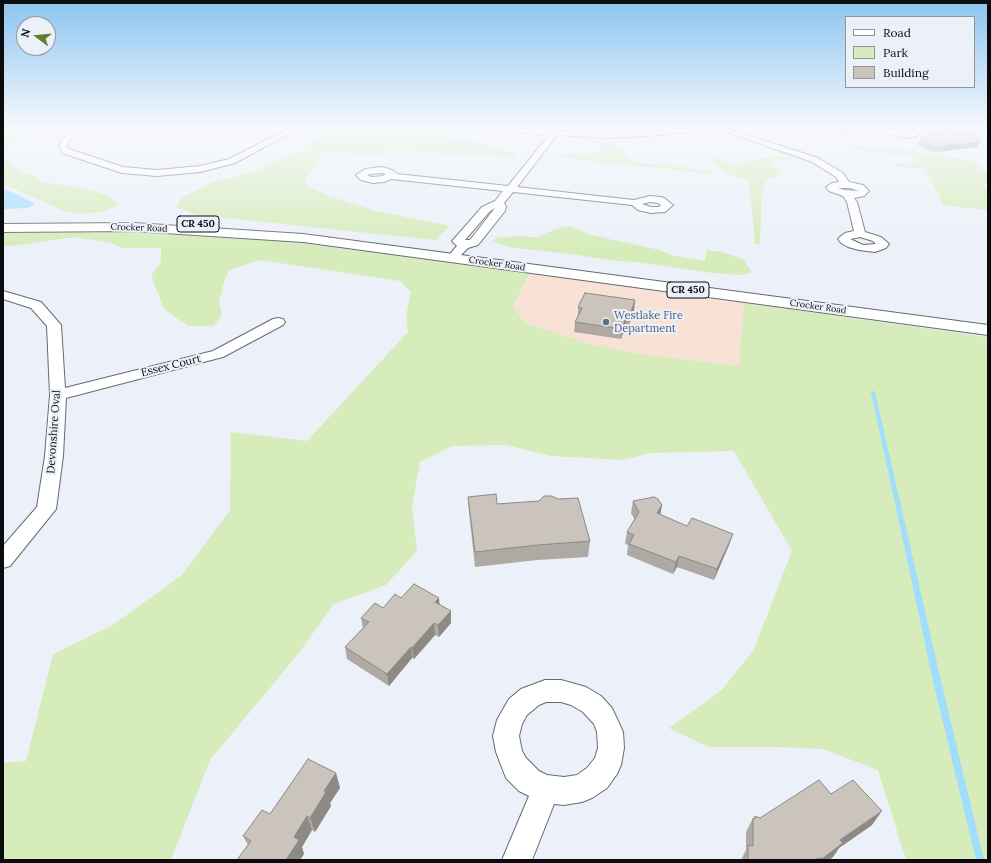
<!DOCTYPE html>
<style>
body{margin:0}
#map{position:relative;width:991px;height:863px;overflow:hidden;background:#ecf0f8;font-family:Lora,serif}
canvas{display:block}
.frame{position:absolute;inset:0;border:4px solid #0a0c0e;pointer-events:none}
.legend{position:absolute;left:845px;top:16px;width:130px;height:72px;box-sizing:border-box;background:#ecf0f8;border:1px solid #92959a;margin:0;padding:5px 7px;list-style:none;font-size:12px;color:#0a0c0e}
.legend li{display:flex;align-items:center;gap:8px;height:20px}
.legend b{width:20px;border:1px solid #92959a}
.north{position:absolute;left:16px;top:16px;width:40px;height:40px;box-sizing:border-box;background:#ecf0f8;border:1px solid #92959a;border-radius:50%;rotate:286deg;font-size:11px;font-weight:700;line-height:16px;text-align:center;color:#0a0c0e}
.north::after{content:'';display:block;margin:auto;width:14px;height:18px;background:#637e31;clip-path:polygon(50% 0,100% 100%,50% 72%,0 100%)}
</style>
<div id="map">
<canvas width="991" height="863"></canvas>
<div class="frame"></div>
<ul class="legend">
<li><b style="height:5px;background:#fff"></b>Road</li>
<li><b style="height:11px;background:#d6ecba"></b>Park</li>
<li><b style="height:11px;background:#cac4bd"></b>Building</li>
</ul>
<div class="north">N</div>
</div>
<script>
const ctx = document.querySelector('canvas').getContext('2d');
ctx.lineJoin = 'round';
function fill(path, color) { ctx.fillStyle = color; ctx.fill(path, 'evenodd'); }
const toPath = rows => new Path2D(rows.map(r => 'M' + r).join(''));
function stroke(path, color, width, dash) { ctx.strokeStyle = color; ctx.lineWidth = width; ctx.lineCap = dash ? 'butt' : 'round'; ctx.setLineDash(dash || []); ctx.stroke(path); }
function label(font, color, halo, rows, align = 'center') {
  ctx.font = font + ' Lora,serif'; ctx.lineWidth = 4; ctx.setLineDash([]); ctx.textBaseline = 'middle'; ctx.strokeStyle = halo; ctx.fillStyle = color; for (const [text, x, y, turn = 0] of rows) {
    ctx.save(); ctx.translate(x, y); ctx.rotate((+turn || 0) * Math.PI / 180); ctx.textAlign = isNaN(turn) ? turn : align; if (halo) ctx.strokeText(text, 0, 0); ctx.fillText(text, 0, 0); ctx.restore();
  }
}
fill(toPath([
 [532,272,745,300,739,366,646,355,590,344,525,323,513,306]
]), '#f8e1d5');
fill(toPath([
 [3,128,17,132,21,137,9,143,10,147,3,150],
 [341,130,442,136,474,141,514,153,518,157,460,155,390,150,379,155,359,155,345,152,320,154,316,165,309,172,304,184,329,196,376,211,450,226,435,240,197,215,176,207,184,196,213,182,249,173,301,151,318,136],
 [597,139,609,139,629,159,637,163,677,166,711,172,712,174,613,163,592,162,563,157,553,157,560,154,576,154,598,152,602,146,594,142],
 [852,145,919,152,972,161,987,172,988,180,984,187,988,190,988,210,942,205,940,197,925,169,891,166,895,163,906,164,918,162,912,156,856,150],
 [708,156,713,156,729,164,739,164,761,158,778,156,792,158,792,160,771,161,771,164,779,170,780,175,765,181,764,186,766,188,762,189,760,245,755,244,752,208,748,180,730,174,716,166],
 [3,158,11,161,13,165,20,172,34,175,42,182,88,189,109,196,119,204,104,211,82,214,65,211,3,184],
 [570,226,591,235,660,250,670,255,705,261,707,250,722,252,743,259,752,272,743,275,713,273,636,262,617,261,570,254,516,248,492,242,496,238,516,236,536,237,559,228],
 [42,231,119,231,203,234,278,240,530,274,513,306,525,323,590,344,646,355,739,366,744,303,988,337,988,860,906,860,878,770,823,749,776,747,708,747,669,728,722,690,754,649,792,551,734,451,650,453,622,460,551,456,506,445,452,446,420,462,412,507,417,551,386,585,334,604,298,654,210,760,171,860,3,860,3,763,26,761,53,654,113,625,182,575,230,510,231,432,307,441,408,332,406,316,411,292,400,281,260,260,229,270,224,282,219,302,222,314,214,326,188,326,164,309,151,276,161,262,161,248,121,248,112,243,75,237,3,247,3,233]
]), '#d6ecba');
fill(toPath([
 [3,188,34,203,32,206,27,208,3,209]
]), '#a1ddfc');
fill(toPath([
 [871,391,873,391,875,392,941,681,984,860,976,860,933,681,871,392,871,391]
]), '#a1ddfc');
const lane = toPath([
 [559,128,568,128,562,129,556,134,554,134,554,132,559,128],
 [595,128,606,128,612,135,609,136,604,130,595,128]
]);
const street = toPath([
 [71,128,79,128,67,145,69,149,123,167,157,170,200,166,229,159,290,128,299,128,235,163,200,172,157,176,122,173,62,153,59,145,71,128],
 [490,128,519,128,606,134,690,128,726,128,818,158,843,173,849,182,863,185,869,191,864,196,854,198,857,202,865,232,881,237,889,244,886,248,875,252,859,250,848,247,841,243,838,239,840,237,845,233,854,231,847,202,843,196,829,191,826,187,832,183,839,182,836,177,812,162,716,128,712,130,648,136,606,138,557,135,517,187,634,200,650,196,661,197,664,198,673,205,665,212,651,213,638,210,632,205,513,192,504,203,506,206,505,211,478,245,468,248,460,256,456,257,452,256,450,254,457,246,452,241,454,239,482,207,495,201,503,191,391,179,384,182,373,183,361,180,356,175,365,169,382,167,392,170,397,174,508,186,549,135,494,130,490,128],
 [382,173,386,174,382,176,373,177,367,176,370,174,382,173],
 [838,188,850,188,859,191,844,190,838,188],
 [650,202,658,203,661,205,659,207,651,207,642,204,650,202],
 [495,208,470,240,465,240,490,211,495,208],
 [860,237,873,241,876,244,863,245,850,239,860,237],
 [892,128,909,129,919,134,918,136,905,138,886,134,886,130,892,128],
 [3,291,41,302,61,325,65,388,213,351,273,319,278,318,283,319,285,322,283,325,223,357,66,398,63,456,56,509,10,566,3,568,3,546,37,507,45,456,50,395,47,326,31,308,3,299,3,291],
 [545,680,561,680,586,687,601,696,612,708,623,732,624,748,621,765,617,774,607,788,592,798,582,802,564,805,554,804,532,860,502,860,529,796,519,791,506,778,496,752,493,736,497,720,509,699,521,689,545,680],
 [546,702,561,702,571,705,583,712,594,724,597,732,598,748,595,758,587,768,577,775,564,777,547,775,539,771,526,758,522,751,519,736,522,724,527,715,539,705,546,702]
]);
const primary = toPath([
 [134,223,303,234,988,325,988,335,303,242,134,231,3,232,3,224,134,223]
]);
stroke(lane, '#676a71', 2);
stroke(street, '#676a71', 2);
stroke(primary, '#676a71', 2);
fill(lane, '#fff');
fill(street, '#fff');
fill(primary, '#fff');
fill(toPath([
 [836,128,857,128,849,133,840,133],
 [949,130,978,147,943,151,943,152,932,152,918,145,919,141],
 [635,300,634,310,629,325,626,324,621,339,574,332,575,322,578,317,578,307],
 [468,497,497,504,539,501,590,541,588,557,537,560,475,567,469,512],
 [633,501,662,505,660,515,687,526,729,545,714,580,677,567,673,574,627,555,628,545,625,544,627,532,635,520,631,513],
 [401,598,440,605,451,611,451,623,439,637,435,635,414,659,412,658,389,686,347,659,345,647,363,628,361,618,383,608],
 [336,773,340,788,330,803,331,806,315,832,312,830,302,847,304,854,300,860,238,860,248,845,243,836,270,814],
 [831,794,872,825,839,848,833,857,829,860,741,860,746,850,746,832,753,818,754,818,755,816,760,818]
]), '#aea9a3');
fill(toPath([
 [852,128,857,128,849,133,851,129],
 [948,128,951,128,944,135,946,130],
 [980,142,978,147,943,151,944,146],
 [635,300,634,310,629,325,630,315],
 [627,314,626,324,621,339,622,329],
 [662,505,660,516,657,513],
 [733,534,729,545,714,580,717,569],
 [679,556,677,567,673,574,676,562],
 [439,598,440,610,435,602],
 [451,611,451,623,439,637,438,625],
 [434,623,435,635,414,659,412,648],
 [411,647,412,658,389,686,387,674],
 [336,773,340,788,330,803,331,806,315,832,310,818,324,791],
 [882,811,872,825,839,848,833,857,829,860,822,860,840,840],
 [307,816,312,830,302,847,304,854,300,860,286,860,294,837]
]), '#8d8984');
const building = toPath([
 [841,128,852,128,851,129,841,128],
 [930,128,948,128,946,130,980,134,980,142,944,146,944,147,934,147,919,141,930,128],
 [585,293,635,300,630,315,627,314,622,329,575,322,582,308,578,307,585,293],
 [496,494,497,504,539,501,544,496,552,496,558,499,578,498,590,541,538,545,475,552,468,497,496,494],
 [654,497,658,499,662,505,657,513,687,526,692,518,733,534,717,569,679,556,676,562,629,544,634,535,627,532,639,512,633,501,654,497],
 [414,584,439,598,435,602,451,611,438,625,434,623,412,648,411,647,387,674,345,647,369,622,361,618,375,603,383,608,395,594,401,598,414,584],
 [308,759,336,773,324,791,326,792,310,818,307,816,294,837,299,840,286,860,238,860,239,857,251,841,243,836,262,810,270,814,308,759],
 [819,780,831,794,853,780,882,811,840,840,843,843,823,858,810,860,748,860,748,845,753,846,753,818,755,819,755,816,760,818,819,780]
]);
fill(building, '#cac4bd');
stroke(building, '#8d8984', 1);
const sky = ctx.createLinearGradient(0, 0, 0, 249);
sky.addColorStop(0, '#8bc4f0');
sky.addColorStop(0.51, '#f6f8fc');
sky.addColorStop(1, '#f6f8fc00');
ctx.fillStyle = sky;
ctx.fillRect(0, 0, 991, 249);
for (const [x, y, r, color] of [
 [606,322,4,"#5c6f8a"]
]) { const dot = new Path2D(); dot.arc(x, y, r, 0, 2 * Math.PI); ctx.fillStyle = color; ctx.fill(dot); stroke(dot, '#ecf0f8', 1.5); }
label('9px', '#0a0c0e', '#ecf0f8', [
 ["Crocker Road",139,228,2],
 ["Crocker Road",497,264,8],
 ["Crocker Road",818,307,8]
]);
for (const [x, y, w] of [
 [198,224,42],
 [688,290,42]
]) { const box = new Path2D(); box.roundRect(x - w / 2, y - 8, w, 16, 3); ctx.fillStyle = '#ecf0f8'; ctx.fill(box); stroke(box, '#0a0c0e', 1); }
label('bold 10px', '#0a0c0e', null, [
 ["CR 450",198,224],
 ["CR 450",688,290]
]);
label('11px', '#4e5e75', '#ecf0f8', [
 ["Westlake Fire",614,316],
 ["Department",614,329]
], 'left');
label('11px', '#0a0c0e', '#ecf0f8', [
 ["Essex Court",171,366,-14],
 ["Devonshire Oval",54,432,-86]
]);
</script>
